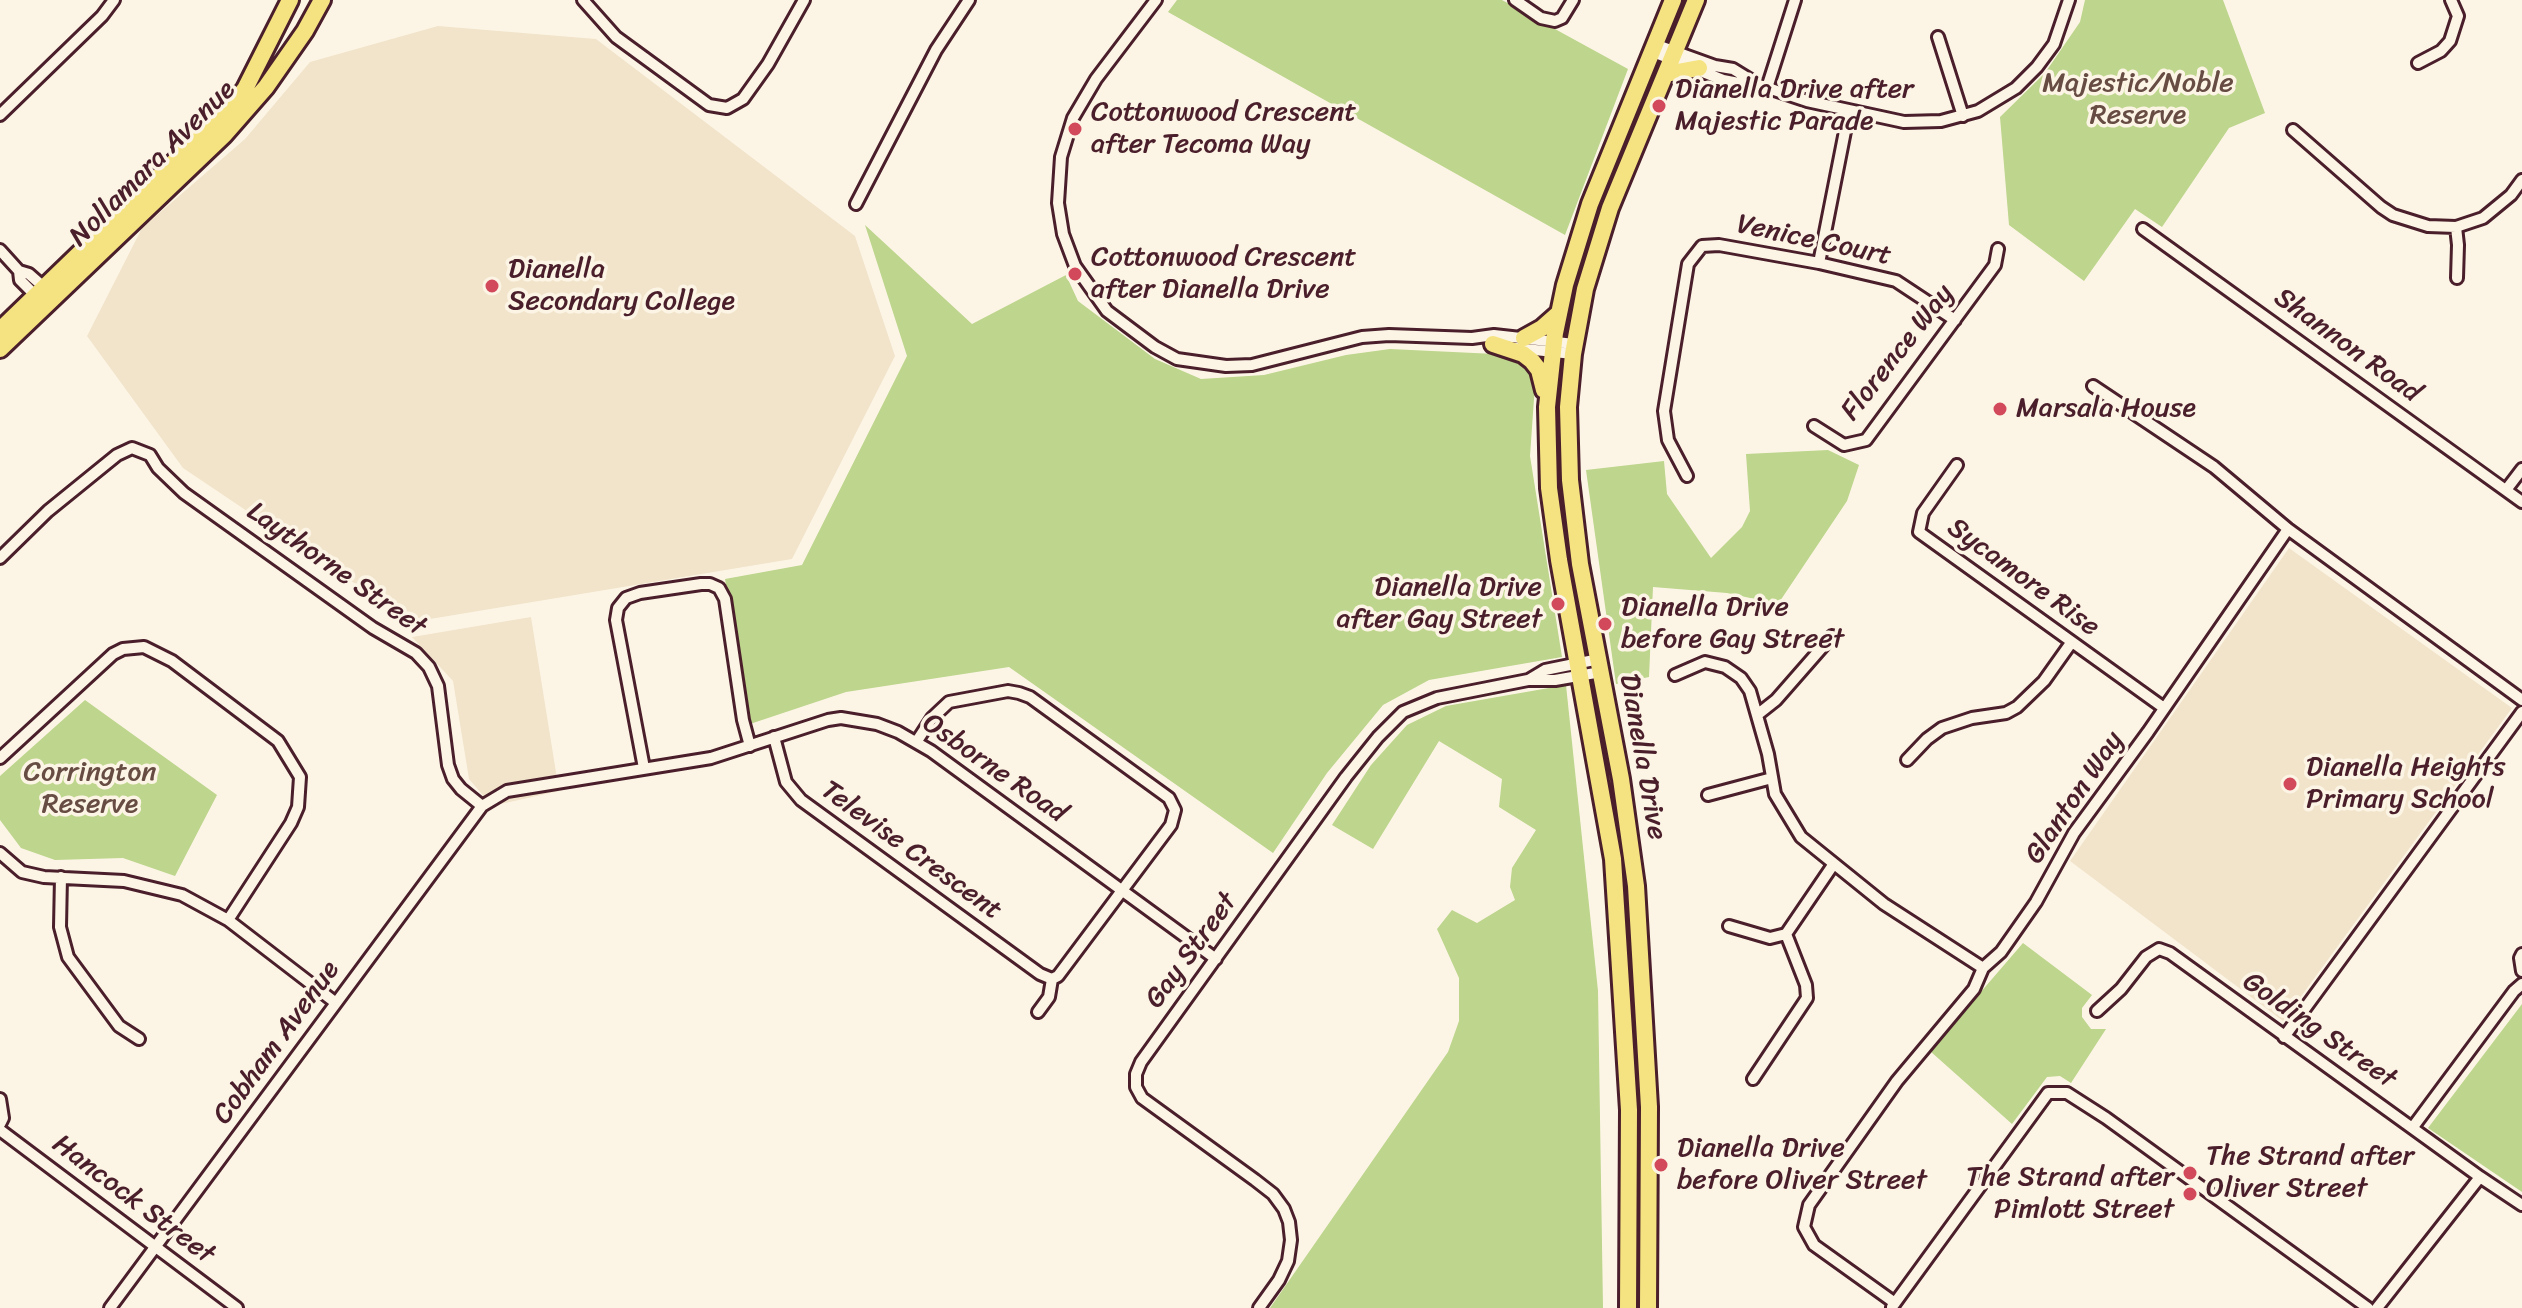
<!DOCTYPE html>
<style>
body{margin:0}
canvas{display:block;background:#fcf5e5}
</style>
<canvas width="2522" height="1308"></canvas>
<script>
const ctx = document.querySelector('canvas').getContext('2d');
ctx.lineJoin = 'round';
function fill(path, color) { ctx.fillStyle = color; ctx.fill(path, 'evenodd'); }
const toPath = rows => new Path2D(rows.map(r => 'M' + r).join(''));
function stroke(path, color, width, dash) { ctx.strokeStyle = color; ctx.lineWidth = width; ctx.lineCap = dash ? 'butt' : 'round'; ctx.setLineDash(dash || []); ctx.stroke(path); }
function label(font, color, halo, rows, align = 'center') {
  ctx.font = font + ' Sriracha,sans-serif'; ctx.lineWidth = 7; ctx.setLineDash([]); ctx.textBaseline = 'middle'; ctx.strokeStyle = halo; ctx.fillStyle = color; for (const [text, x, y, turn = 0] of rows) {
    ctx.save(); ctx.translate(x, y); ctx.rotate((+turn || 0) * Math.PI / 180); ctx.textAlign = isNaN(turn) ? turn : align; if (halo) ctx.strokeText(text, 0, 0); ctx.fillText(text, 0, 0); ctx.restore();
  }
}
fill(toPath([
 [438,26,596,39,855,236,895,356,792,559,412,622,183,468,87,336,142,228,245,139,310,62],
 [2289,548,2512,708,2283,1021,2070,861],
 [531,617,559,791,492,806,469,779,453,681,412,637]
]), '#f2e4cb');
fill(toPath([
 [1177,0,1502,0,1628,69,1565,235,1168,12],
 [2085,0,2223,0,2265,113,2229,128,2162,227,2135,209,2084,281,2009,225,2000,117,2045,73,2080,22],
 [865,225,972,324,1066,275,1078,301,1155,359,1201,379,1264,375,1346,355,1390,349,1537,356,1530,456,1562,657,1429,680,1383,705,1327,773,1273,853,1009,667,846,692,750,724,725,579,802,565,907,356],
 [1828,450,1859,465,1847,501,1778,604,1727,593,1653,587,1649,677,1616,684,1586,470,1664,461,1667,494,1711,558,1742,527,1750,511,1746,454],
 [1566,685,1598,991,1603,1308,1270,1308,1448,1052,1459,1021,1459,978,1437,929,1452,910,1477,923,1515,900,1510,887,1512,868,1536,830,1499,807,1502,779,1439,741,1373,849,1332,825,1371,765,1407,725,1446,706],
 [85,700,217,795,175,876,123,858,55,860,21,848,0,820,0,776],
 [2023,943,2092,995,2082,1008,2082,1017,2091,1029,2106,1029,2071,1083,2060,1076,2047,1077,2012,1124,1930,1051],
 [2522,1004,2522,1192,2428,1128]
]), '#bdd58c');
const street = toPath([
 [583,0,616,37,709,105,727,108,743,99,768,64,804,0],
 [1156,0,1096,79,1073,118,1061,157,1058,203,1063,234,1075,266,1107,311,1155,347,1177,359,1226,366,1252,365,1362,337,1389,335,1472,338,1494,335,1574,344],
 [1515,0,1541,18,1555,21,1562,18,1573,0],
 [1938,37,1963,116],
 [1654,44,1715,66,1733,69,1759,85,1807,101,1904,122,1941,121,1978,111,2016,88,2037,67,2054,44,2069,0],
 [1651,51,1723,80,1754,86],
 [2418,63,2441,51,2450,41,2458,16,2451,0],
 [1767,88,1795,0],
 [0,115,102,16,114,0],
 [2293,130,2381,207,2393,215,2428,226,2456,227,2483,218,2511,195,2522,180],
 [856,204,936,50,969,0],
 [2456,227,2458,245,2457,278],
 [2143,229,2522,502],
 [0,250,19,271,20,280,37,297],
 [1819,263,1849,111],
 [19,271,29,274,46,289],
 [1516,348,1573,354],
 [2093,386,2214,467,2288,529,2522,700],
 [1814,426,1844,445,1866,440,1995,265,1998,249],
 [1957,465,1923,513,1919,532,2164,708],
 [1687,476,1668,440,1664,411,1688,264,1702,246,1719,245,1819,263,1896,281,1955,320],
 [2506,490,2522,469],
 [0,558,48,511,117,455,132,448,150,455,158,468,184,493,373,628,416,653,429,667,438,686,448,765,453,779,461,789,482,806],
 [1675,675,1705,662,1725,667,1741,678,1750,691,1768,754,1775,794,1801,837,1884,904,1983,968],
 [1530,679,1545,670,1599,659],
 [1757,715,1776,700,1832,636],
 [774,737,786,782,801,800,1040,974,1052,979,1058,976,1171,825,1175,810,1169,798,1030,697,1019,693,1008,691,949,702,932,718,917,741],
 [0,758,113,654,123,649,144,647,172,661,278,741,300,777,298,807,291,823,228,920],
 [1907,760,1927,739,1942,728,1972,718,2006,713,2017,707,2044,681,2071,643],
 [644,768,616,620,618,608,626,598,640,593,701,584,710,584,719,588,725,599,743,720,750,746],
 [1708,795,1772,778],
 [0,853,22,872,44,877,124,881,182,895,228,920,336,1003],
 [61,877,60,927,68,957,119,1026,139,1039],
 [1729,926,1770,938,1786,934],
 [1786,934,1833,865],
 [2522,954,2520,958,2522,971],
 [2097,1011,2121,989,2146,957,2159,949,2170,953,2480,1177,2522,1205],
 [1038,1012,1049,997,1052,979],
 [2284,1037,2522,712],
 [1753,1079,1807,998,1806,985,1786,934],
 [0,1099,3,1118,0,1124],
 [2413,1127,2514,991,2522,984],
 [0,1130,237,1308],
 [1895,1303,1814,1245,1804,1227,1809,1205,1897,1081,1974,989,1983,968,2001,952,2036,902,2074,833,2148,732,2288,529],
 [1892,1307,2048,1093,2067,1093,2106,1118,2368,1308],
 [110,1308,482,806,507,791,711,758,828,720,841,718,877,724,898,732,931,751,1216,959],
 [1259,1308,1279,1280,1288,1261,1291,1240,1289,1222,1284,1209,1273,1194,1255,1180,1142,1098,1136,1087,1136,1074,1141,1062,1346,777,1378,737,1403,712,1437,698,1528,680,1555,680,1601,672],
 [2377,1308,2480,1177]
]);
const primary = toPath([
 [1666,74,1699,68],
 [0,330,230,108,245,89,290,0],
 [1524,338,1542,328,1559,313],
 [1493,344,1523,354,1532,361,1539,370,1544,390],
 [0,349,224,135,266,87,305,31,322,0],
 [1628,1308,1629,1110,1613,859,1559,560,1549,488,1547,407,1555,333,1565,285,1590,204,1673,0],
 [1648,1308,1649,1107,1636,886,1621,779,1580,564,1570,480,1568,407,1573,354,1585,289,1610,208,1696,0]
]);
stroke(street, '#4a1f2b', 16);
stroke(primary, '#4a1f2b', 22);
stroke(street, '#fcf5e5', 10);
stroke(primary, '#f5e382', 16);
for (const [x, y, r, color] of [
 [1659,106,8,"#d1495b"],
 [1075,129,8,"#d1495b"],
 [1075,274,8,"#d1495b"],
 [492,286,8,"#d1495b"],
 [2000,409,8,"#d1495b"],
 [1558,604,8,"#d1495b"],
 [1605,624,8,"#d1495b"],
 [2290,784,8,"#d1495b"],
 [1661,1165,8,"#d1495b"],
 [2190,1173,8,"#d1495b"],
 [2190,1194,8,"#d1495b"]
]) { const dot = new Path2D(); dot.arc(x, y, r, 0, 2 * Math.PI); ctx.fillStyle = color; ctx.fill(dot); stroke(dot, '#fcf5e5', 3); }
label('28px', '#674c43', '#fcf5e5', [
 ["Majestic/Noble",2138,84],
 ["Reserve",2138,116],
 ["Corrington",90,773],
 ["Reserve",90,805]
]);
label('28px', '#4a1f2b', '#fcf5e5', [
 ["Dianella Drive after",1675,90],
 ["Majestic Parade",1675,122],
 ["Cottonwood Crescent",1091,113],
 ["after Tecoma Way",1091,145],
 ["Cottonwood Crescent",1091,258],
 ["after Dianella Drive",1091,290],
 ["Dianella",508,270],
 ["Secondary College",508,302],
 ["Marsala House",2016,409],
 ["Dianella Drive",1542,588,"right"],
 ["after Gay Street",1542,620,"right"],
 ["Dianella Drive",1621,608],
 ["before Gay Street",1621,640],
 ["Dianella Heights",2306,768],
 ["Primary School",2306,800],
 ["Dianella Drive",1677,1149],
 ["before Oliver Street",1677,1181],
 ["The Strand after",2206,1157],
 ["Oliver Street",2206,1189],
 ["The Strand after",2174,1178,"right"],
 ["Pimlott Street",2174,1210,"right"]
], 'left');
label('28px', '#4a1f2b', '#fcf5e5', [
 ["Nollamara Avenue",153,164,-45],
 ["Venice Court",1814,241,12],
 ["Shannon Road",2347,346,36],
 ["Florence Way",1898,353,-52],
 ["Laythorne Street",336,570,35],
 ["Sycamore Rise",2023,578,36],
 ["Dianella Drive",1642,757,80],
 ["Osborne Road",994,769,35],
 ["Glanton Way",2075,798,-56],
 ["Televise Crescent",911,851,36],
 ["Gay Street",1192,951,-54],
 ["Golding Street",2319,1031,35],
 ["Cobham Avenue",277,1043,-54],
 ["Hancock Street",133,1200,37]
]);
</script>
